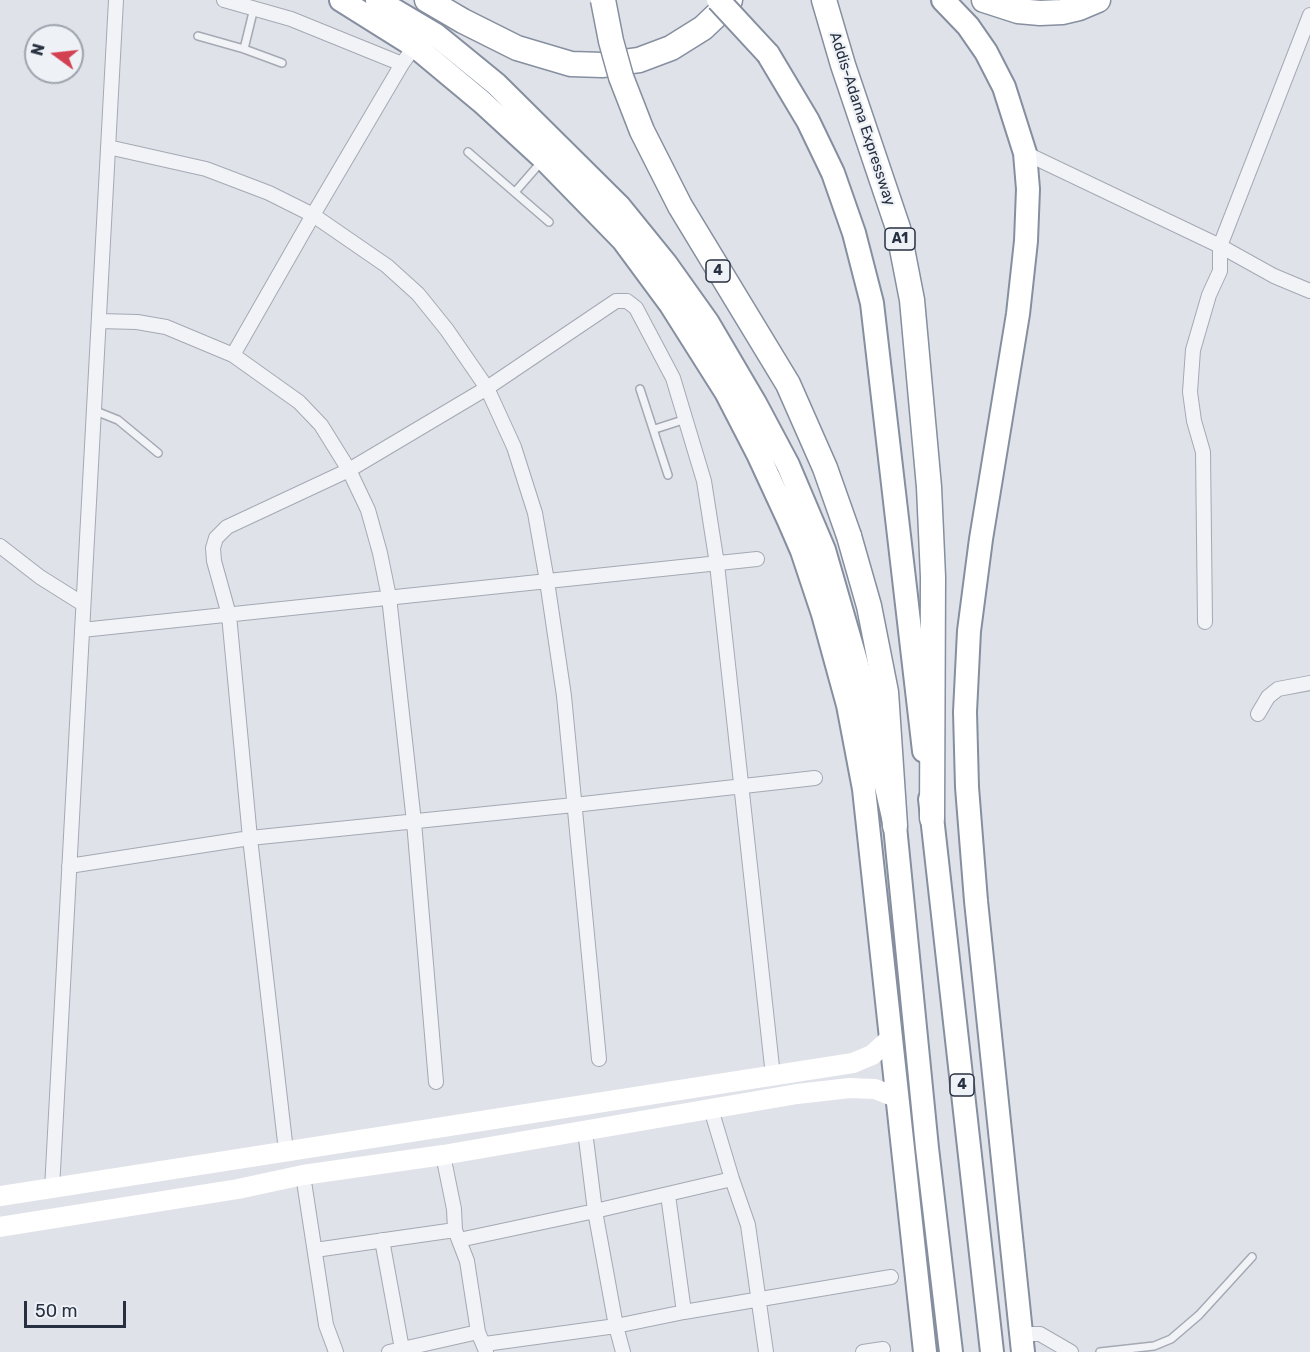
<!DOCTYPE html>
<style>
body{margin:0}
#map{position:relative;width:1310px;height:1352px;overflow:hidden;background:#dfe2e9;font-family:Rubik,sans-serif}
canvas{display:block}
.north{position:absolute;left:24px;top:24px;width:60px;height:60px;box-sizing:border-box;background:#eef1f6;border:2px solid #9ea4ad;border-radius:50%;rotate:285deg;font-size:16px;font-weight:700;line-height:24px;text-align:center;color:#273040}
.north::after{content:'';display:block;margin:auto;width:21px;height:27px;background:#d24052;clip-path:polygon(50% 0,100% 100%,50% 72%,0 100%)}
.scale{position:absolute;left:24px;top:1301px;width:102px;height:27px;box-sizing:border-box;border:3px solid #273040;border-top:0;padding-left:8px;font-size:18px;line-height:21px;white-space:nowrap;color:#273040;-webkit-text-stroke:4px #eef1f6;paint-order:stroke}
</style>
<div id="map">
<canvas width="1310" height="1352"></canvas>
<div class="north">N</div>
<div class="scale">50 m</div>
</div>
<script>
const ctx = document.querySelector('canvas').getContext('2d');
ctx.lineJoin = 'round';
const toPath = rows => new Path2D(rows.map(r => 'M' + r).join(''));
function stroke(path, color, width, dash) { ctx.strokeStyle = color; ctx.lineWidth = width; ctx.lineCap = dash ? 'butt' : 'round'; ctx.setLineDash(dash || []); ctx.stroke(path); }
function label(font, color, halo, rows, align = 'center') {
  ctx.font = font + ' Rubik,sans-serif'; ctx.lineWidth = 4.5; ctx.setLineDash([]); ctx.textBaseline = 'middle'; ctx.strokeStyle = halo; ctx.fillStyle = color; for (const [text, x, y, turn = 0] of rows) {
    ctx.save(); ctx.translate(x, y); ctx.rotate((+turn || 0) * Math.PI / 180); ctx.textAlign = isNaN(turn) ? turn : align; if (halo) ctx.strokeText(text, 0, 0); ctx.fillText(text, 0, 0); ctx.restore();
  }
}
const service = toPath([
 [198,36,244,49,282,63],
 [244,49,254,8],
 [468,152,549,222],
 [515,192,542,161],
 [640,389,668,475],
 [93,410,118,420,158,453],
 [655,429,686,419],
 [1100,1352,1154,1346,1171,1339,1199,1315,1252,1257]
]);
const minor = toPath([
 [224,0,291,19,402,64],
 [108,147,206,169,269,193,313,215,387,266,418,294,447,330,487,388,514,447,535,513,547,581,564,696,599,1059],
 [1025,153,1220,246,1274,276,1310,291],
 [99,321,137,322,166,327,233,355,299,402,321,425,349,470,368,510,380,553,389,597,414,822,436,1082],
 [233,355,313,215,402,64,414,47],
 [0,546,40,577,83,604],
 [1205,622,1203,452,1194,421,1190,392,1193,350,1209,295,1220,271,1220,246,1310,15],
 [82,630,757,559],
 [1258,714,1268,697,1278,689,1310,683],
 [69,866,250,838,574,805,815,778],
 [711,1109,732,1179,748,1225,766,1352],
 [585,1131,595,1211,616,1326,623,1352],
 [286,1151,250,838,229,615,214,561,213,548,216,538,227,527,349,470,487,388,616,301,627,301,636,308,673,378,704,481,717,564,773,1076],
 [443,1155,454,1209,455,1230,467,1261,478,1332,486,1351],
 [303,1175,326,1325,336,1352],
 [52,1189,116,0],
 [668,1195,684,1312],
 [382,1240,402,1349],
 [459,1240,595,1211,732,1179],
 [315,1250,455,1230],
 [1021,1334,1040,1334,1071,1352],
 [485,1344,616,1326,684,1312,891,1277],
 [389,1352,478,1332],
 [863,1352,883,1349]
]);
const trunk = toPath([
 [341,0,416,47,482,102,544,159,623,240,671,305,726,392,758,454,789,521,802,551,823,614,848,705,864,789,925,1352],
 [377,0,436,35,496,84,619,206,666,264,708,323,755,403,788,465,824,550,863,685,895,826,927,1148,951,1352],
 [943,0,968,26,986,52,1004,87,1025,153,1028,189,1026,241,1018,314,981,539,969,631,965,712,967,787,976,901,1023,1352],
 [768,54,808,121,833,173,854,233,872,303,924,751],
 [930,799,992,1352]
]);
const motorway = toPath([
 [427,0,463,21,517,48,571,64,602,65,639,60,671,48,703,28,722,10,730,0],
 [824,0,843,65,898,228,912,300,929,487,933,577,932,818],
 [984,0,1018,11,1040,13,1062,12,1079,8,1098,0],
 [849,536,869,606,886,692,895,826]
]);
stroke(service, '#a4a9b3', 10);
stroke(minor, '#a4a9b3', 16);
stroke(trunk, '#868f9f', 26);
stroke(motorway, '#868f9f', 27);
stroke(service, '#f1f3f7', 7);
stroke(minor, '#f1f3f7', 14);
stroke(toPath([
 [0,1196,853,1063,872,1055,891,1038],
 [0,1227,238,1189,303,1175,443,1155,797,1094,850,1088,875,1089,898,1098]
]), '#fff', 20);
stroke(trunk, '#fff', 22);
stroke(motorway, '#fff', 24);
const trunkBridge = toPath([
 [718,0,768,54]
]);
const motorwayBridge = toPath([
 [603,0,611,41,621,77,642,131,680,206,788,384,825,468,849,536]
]);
stroke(trunkBridge, '#868f9f', 26, []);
stroke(motorwayBridge, '#868f9f', 27, []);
stroke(trunkBridge, '#fff', 22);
stroke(motorwayBridge, '#fff', 24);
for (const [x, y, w] of [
 [900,239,30],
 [718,271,24],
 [962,1085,24]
]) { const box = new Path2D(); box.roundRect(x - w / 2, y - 11, w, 22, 4.5); ctx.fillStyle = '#eef1f6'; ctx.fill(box); stroke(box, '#273040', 1.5); }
label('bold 14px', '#273040', null, [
 ["A1",900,239],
 ["4",718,271],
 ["4",962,1085]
]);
label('15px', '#273040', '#eef1f6', [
 ["Addis-Adama Expressway",862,119,72]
]);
</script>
